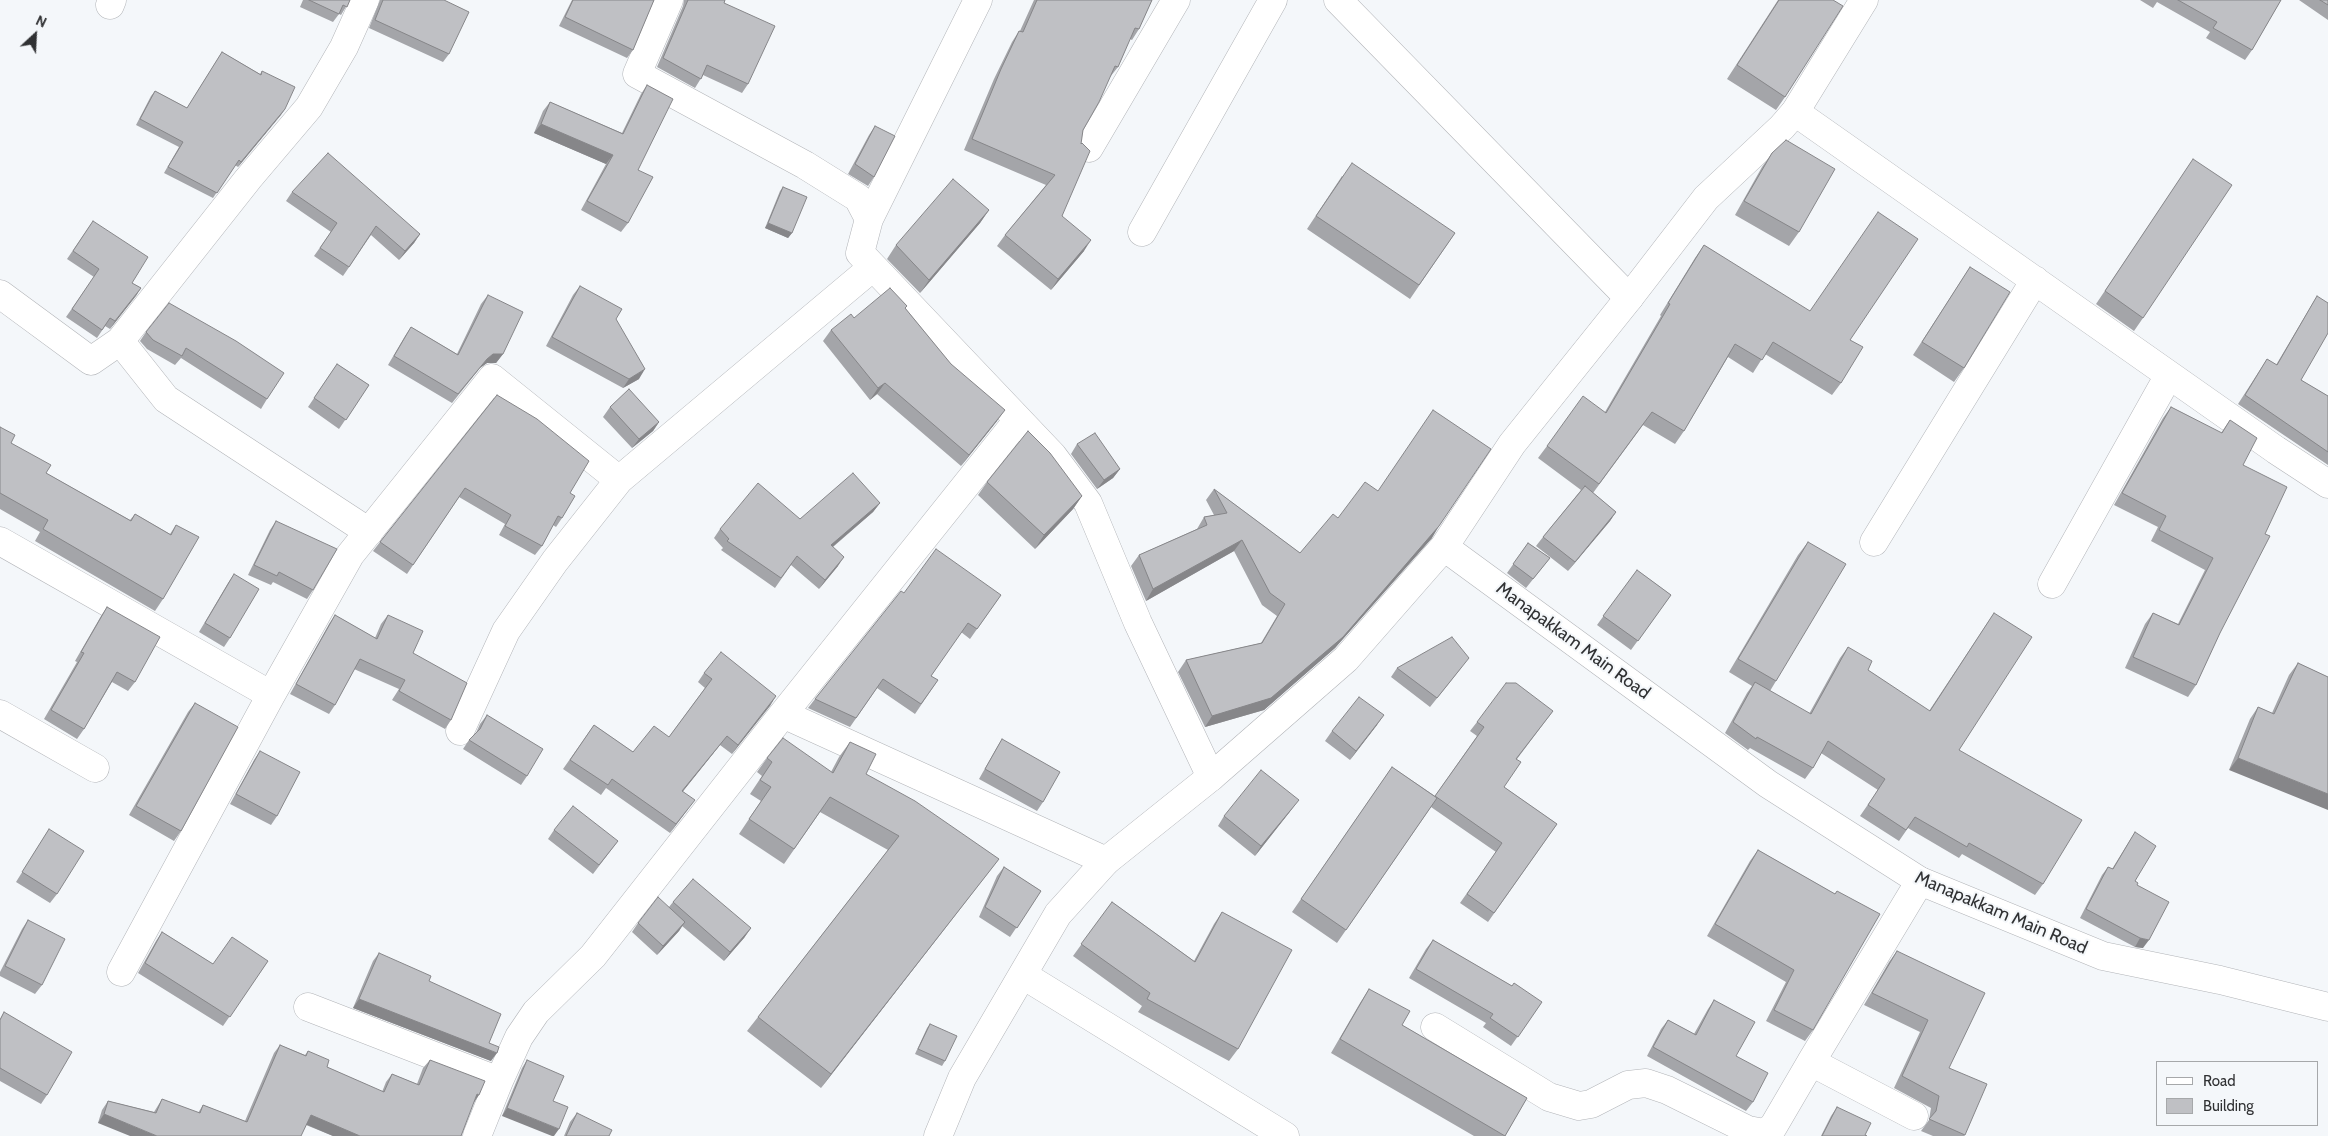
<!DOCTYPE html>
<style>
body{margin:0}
#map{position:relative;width:2328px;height:1136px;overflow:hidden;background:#f4f7fa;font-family:Cabin,sans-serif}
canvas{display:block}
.legend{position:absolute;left:2156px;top:1061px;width:162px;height:65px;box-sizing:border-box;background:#f4f7fa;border:1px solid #a6a8aa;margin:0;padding:6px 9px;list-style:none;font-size:15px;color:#303133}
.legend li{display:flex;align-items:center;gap:10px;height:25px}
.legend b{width:25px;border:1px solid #a6a8aa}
.north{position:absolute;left:10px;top:10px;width:50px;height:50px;-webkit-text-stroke:4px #f4f7fa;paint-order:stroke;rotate:25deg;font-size:14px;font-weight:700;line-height:20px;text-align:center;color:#303133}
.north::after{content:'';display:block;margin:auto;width:18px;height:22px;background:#303133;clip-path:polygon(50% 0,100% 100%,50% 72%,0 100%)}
</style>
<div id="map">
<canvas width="2328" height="1136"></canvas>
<ul class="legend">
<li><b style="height:6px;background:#fff"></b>Road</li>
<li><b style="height:14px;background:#bfc0c4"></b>Building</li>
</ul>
<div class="north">N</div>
</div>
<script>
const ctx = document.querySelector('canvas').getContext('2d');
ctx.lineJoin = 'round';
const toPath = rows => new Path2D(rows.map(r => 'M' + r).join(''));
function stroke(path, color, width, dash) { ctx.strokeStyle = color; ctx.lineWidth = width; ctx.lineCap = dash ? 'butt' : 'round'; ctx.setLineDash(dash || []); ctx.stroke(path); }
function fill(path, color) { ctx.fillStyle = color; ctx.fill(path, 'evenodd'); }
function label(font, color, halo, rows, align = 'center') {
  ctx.font = font + ' Cabin,sans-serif'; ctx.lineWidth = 4; ctx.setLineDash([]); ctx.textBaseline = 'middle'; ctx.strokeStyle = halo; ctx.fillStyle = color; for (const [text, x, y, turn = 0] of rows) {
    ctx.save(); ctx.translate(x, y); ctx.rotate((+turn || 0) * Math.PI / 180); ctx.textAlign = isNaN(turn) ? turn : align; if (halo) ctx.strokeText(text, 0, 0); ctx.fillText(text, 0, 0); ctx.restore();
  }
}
const street = toPath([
 [365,0,344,47,309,107,248,179,120,341,166,399,369,532],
 [669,0,637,74,805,165,858,198,869,219,860,253,1053,456,1088,503,1138,623,1211,777],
 [1338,0,1629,298],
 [110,5,112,0],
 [1795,112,2276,450,2328,484],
 [1089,148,1176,0],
 [869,219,978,0],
 [1142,232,1273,0],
 [0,294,91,361,120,341],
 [0,541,271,695,121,972],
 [1874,542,2035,280],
 [2052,584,2169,375],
 [271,695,350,555,492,378,619,480],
 [0,714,95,768],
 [783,714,1018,420],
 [460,731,506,631,555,561,619,480,873,267],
 [1023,975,1285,1136],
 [308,1007,499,1081],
 [1435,1027,1549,1097,1579,1106,1591,1104,1628,1085,1646,1083,1667,1090,1748,1130,1764,1133,1773,1127,1811,1062],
 [1914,1116,1811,1062,1920,881],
 [477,1136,499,1081,519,1037,536,1012,593,956,783,714,1106,861]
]);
const secondary = toPath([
 [1864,0,1795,112,1782,127,1706,198,1629,298,1512,444,1444,547,1768,784,1920,881,2103,956,2220,980,2328,1007],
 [938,1136,962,1078,1058,914,1106,861,1211,777,1346,659,1444,547]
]);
stroke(street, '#b2b4b8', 29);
stroke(secondary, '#b2b4b8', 29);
stroke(street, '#fff', 28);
stroke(secondary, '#fff', 28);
fill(toPath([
 [303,0,350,0,341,15,339,14,333,22,300,7],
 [380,0,444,0,449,54,443,62,369,28],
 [572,0,654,0,633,50,627,58,559,26],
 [684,0,725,0,724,3,748,84,742,93,703,75,695,88,657,67,683,6],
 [1034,0,1152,0,1139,29,1132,40,1130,39,1118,67,1110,77,1083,130,1062,216,1084,251,1051,290,997,246,1005,235,1046,185,964,150,994,79,1012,42,1019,31,1020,31],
 [1778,0,1833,0,1785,97,1776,110,1727,79],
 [2140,0,2281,0,2252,50,2245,60,2206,38,2210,32,2157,2,2153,8],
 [2299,0,2328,0,2328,20],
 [222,52,260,74,262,71,285,109,238,167,235,165,213,198,164,173,179,147,136,125,151,96,155,91,187,108],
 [647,85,638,170,628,223,621,232,581,210,606,164,534,133,543,111,550,102,622,133,641,94],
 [875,126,874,177,868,186,848,174,869,135],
 [1772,153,1799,232,1789,246,1735,215,1762,167],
 [2184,173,2143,318,2134,331,2096,304],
 [1342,176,1455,233,1410,299,1307,229],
 [783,187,792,233,788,238,765,228,780,191],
 [292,192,420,234,414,243,399,260,371,235,343,276,314,256,331,232,286,201],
 [989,210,980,223,920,293,887,259,896,245],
 [93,221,132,283,141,288,110,329,105,326,97,338,66,317,94,277,67,259],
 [1704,245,1850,340,1841,383,1832,395,1765,354,1753,373,1728,357,1684,431,1675,444,1643,425,1593,493,1616,512,1610,521,1568,571,1536,546,1543,537,1581,490,1538,458,1547,446,1605,412,1661,316,1660,315,1695,258],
 [1970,267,1964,368,1954,382,1913,355],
 [580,286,616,319,639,379,623,388,546,346,573,295],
 [488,295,503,354,496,363,487,363,480,368,452,403,388,365,405,336,411,327,457,354,481,304],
 [2317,296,2301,380,2328,396,2328,465,2238,404,2267,359,2276,365,2311,306],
 [905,308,997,421,961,466,877,394,870,400,823,341,831,330,854,318],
 [146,332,236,341,267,399,261,409,181,358,175,365,147,349,140,341],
 [337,364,369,385,339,429,308,407],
 [497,395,570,493,562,518,556,527,553,525,542,546,535,555,499,535,505,524,459,497,407,574,373,551,380,542],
 [610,407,659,422,653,431,632,448,603,417],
 [2171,407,2221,433,2230,420,2243,465,2265,534,2196,685,2188,697,2125,668,2145,624,2153,613,2178,624,2205,570,2151,541,2158,527,2114,505,2163,418],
 [0,427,11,443,46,473,130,520,135,514,170,534,176,525,163,599,155,611,35,541,40,532,0,509],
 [1077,444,1120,469,1113,478,1097,489,1071,454],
 [987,482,1082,496,1073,509,1035,549,978,495],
 [1214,489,1300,553,1338,518,1432,538,1335,648,1264,710,1205,727,1178,672,1186,660,1261,643,1277,616,1262,605,1234,551,1146,601,1131,566,1139,555,1197,529,1204,517,1214,515,1206,500],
 [880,503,873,512,833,547,838,566,819,589,791,565,775,588,721,550,723,548,714,538,720,529,800,519],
 [276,521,313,590,307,599,273,582,271,585,248,575,270,530],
 [1808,542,1776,681,1770,691,1809,714,1840,658,1848,647,1868,670,1929,711,1994,613,1959,750,2043,884,2035,895,1962,854,1959,858,1908,828,1899,841,1860,816,1878,790,1821,753,1813,768,1805,779,1750,748,1748,750,1725,733,1747,693,1752,686,1729,672,1798,555],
 [1528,543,1550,558,1526,588,1507,573],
 [1637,570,1671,595,1631,650,1597,625],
 [234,574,230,638,224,647,199,632,228,583],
 [904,593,1001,595,970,639,961,632,931,676,938,680,915,714,877,688,850,727,808,708,815,699],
 [107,607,135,682,128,691,112,682,84,729,77,739,44,719,77,662,75,661,101,616],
 [335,615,375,638,381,624,388,615,413,653,451,720,445,729,392,700,399,689,354,669,335,705,329,714,290,694,329,624],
 [2298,663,2328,677,2229,770,2250,719,2258,707,2272,713,2289,675],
 [1462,667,1430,707,1391,677,1397,668],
 [704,673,776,696,732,754,720,745,683,791,688,809,670,833,606,788,601,795,563,769,594,725,633,752,669,737,705,688,698,682],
 [195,703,181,831,174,841,129,815,188,712],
 [1553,711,1517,759,1504,787,1557,824,1488,922,1460,903,1496,852,1431,807,1337,943,1292,912,1392,767,1435,796,1477,736,1470,731,1477,722],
 [487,715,527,776,521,785,463,749,469,740,476,733,480,724],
 [1377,725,1350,760,1325,741,1332,731],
 [1002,739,1043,802,1037,811,979,779,996,749],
 [850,742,866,774,999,859,988,873,821,1088,747,1031,758,1017,888,850,820,812,784,864,739,834,761,801,750,794,762,776,757,772,767,758,831,772,839,757],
 [260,751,277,816,271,825,230,804,254,760],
 [1292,809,1255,856,1218,826,1224,816],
 [49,829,57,894,50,903,16,882],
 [554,830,618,841,593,874,548,839],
 [2135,832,2135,881,2137,885,2143,948,2135,947,2080,918,2102,875,2108,867,2112,869],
 [1758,850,1835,894,1837,891,1813,1030,1805,1041,1766,1021,1786,982,1707,936,1750,861],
 [1004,867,1041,891,1010,937,979,917,997,876],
 [673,902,751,928,744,938,724,961,682,926,679,931,657,955,632,932,638,923,669,907],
 [1112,902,1194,961,1214,924,1222,912,1238,1049,1229,1061,1138,1012,1142,1006,1073,956],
 [28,920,42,985,35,994,0,976,0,972,22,929],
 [162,932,213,964,268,961,223,1026,138,973,156,941],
 [1433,940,1512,986,1542,1002,1511,1046,1483,1027,1486,1023,1409,978,1426,949],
 [1897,951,1949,1068,1965,1135,1964,1136,1933,1136,1921,1131,1929,1120,1931,1108,1894,1088,1920,1032,1864,1005,1889,962],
 [379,953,489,1043,491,1061,353,1008,373,961],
 [1369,989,1402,1025,1527,1098,1505,1136,1474,1136,1331,1053,1360,1003],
 [1714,1000,1736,1056,1753,1102,1746,1111,1647,1056,1661,1029,1668,1020,1694,1034,1708,1009],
 [4,1012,47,1095,41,1104,0,1081,0,1019],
 [930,1024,945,1061,942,1066,915,1054,927,1028],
 [280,1045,305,1055,308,1051,327,1067,382,1092,386,1082,392,1074,417,1084,423,1068,430,1060,473,1103,461,1136,333,1136,306,1125,98,1123,102,1110,108,1101,154,1112,162,1099,198,1113,203,1105,245,1121,274,1053],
 [527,1060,553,1101,502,1116,522,1068],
 [1837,1107,1865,1135,1867,1136,1821,1136,1831,1116],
 [577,1113,609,1136,564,1136,570,1122]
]), '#a4a5a9');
fill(toPath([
 [285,109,281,115,238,167,241,162],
 [541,124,613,155,606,164,534,133],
 [989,210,980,223,920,293,929,280],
 [768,223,792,233,788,238,765,228],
 [420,234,414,243,399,260,405,251],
 [1091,240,1084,251,1051,290,1058,279],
 [141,288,136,296,110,329,115,321],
 [493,354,503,354,496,363,487,363,480,368,452,403,487,359],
 [645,369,639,379,623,388,629,379],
 [885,383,877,394,870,400,878,388],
 [1005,410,997,421,961,466,969,455],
 [659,422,653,431,632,448,639,439],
 [1120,469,1113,478,1097,489,1104,480],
 [1082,496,1073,509,1035,549,1044,535],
 [880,503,873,512,824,554,831,545],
 [1616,512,1610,521,1568,571,1575,562],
 [1439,526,1432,538,1335,648,1264,710,1205,727,1212,716],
 [1242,540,1234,551,1146,601,1153,589],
 [844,557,838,566,819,589,825,580],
 [776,696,770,706,732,754,738,745],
 [1384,715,1377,725,1350,760,1356,751],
 [727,736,720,745,676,800,682,791],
 [2238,758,2328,794,2328,810,2229,770],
 [695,800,688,809,670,833,676,824],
 [1299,800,1292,809,1255,856,1261,846],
 [999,859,988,873,821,1088,831,1074],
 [685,922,679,931,657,955,663,946],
 [751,928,744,938,724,961,730,952],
 [2140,938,2149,940,2143,948,2135,947],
 [359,999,497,1053,491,1061,353,1008],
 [477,1094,479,1095,473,1104],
 [507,1108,559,1129,554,1136,552,1136,502,1116],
 [104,1114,157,1136,130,1136,98,1123],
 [311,1115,360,1136,333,1136,305,1124]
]), '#868689');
const building = toPath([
 [309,0,350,0,347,7,343,5,339,14,309,0],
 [383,0,444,0,469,12,449,54,375,20,383,0],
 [573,0,654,0,633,50,565,17,573,0],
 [688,0,725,0,724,3,775,26,748,84,707,65,701,79,663,58,688,0],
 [1037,0,1152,0,1139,29,1135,28,1118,67,1115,66,1099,102,1083,130,1081,144,1082,143,1090,151,1062,216,1091,240,1058,279,1005,235,1055,175,972,139,1001,69,1019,31,1023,32,1037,0],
 [1779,0,1833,0,1843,6,1785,97,1737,65,1779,0],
 [2178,0,2281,0,2252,50,2213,28,2217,22,2178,0],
 [2320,0,2328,0,2328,5,2320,0],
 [222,52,261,75,262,71,295,87,285,109,241,162,239,160,217,193,168,167,183,142,140,119,155,91,187,108,222,52],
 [647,85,673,99,638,170,653,177,628,223,587,201,613,155,541,124,550,102,623,134,647,85],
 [875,126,895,136,874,177,855,164,875,126],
 [1786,140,1835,169,1799,232,1744,201,1772,153,1786,140],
 [328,153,420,234,405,251,376,226,349,267,320,248,337,223,292,192,328,153],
 [2193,159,2232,185,2143,318,2105,291,2193,159],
 [1352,163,1455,233,1419,285,1316,216,1352,163],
 [953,179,989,210,929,280,896,245,953,179],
 [783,187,807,197,792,233,768,223,783,187],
 [1878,212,1918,239,1850,340,1863,347,1841,383,1773,342,1762,360,1735,344,1684,431,1652,412,1599,484,1547,446,1583,396,1606,413,1670,304,1668,303,1704,245,1810,311,1878,212],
 [93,221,148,257,132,283,141,288,115,321,110,318,102,330,72,309,99,269,73,251,93,221],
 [1970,267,2010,292,1964,368,1922,342,1970,267],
 [580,286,622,309,616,319,645,369,629,379,552,337,580,286],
 [890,288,907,306,905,308,951,364,1005,410,969,455,885,383,878,388,831,330,851,314,854,318,890,288],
 [488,295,523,312,503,354,493,354,487,359,458,394,394,356,411,327,458,355,488,295],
 [2317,296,2328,303,2328,333,2301,380,2328,396,2328,452,2245,395,2267,359,2277,365,2317,296],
 [169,303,236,341,284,373,267,399,186,348,182,356,153,340,146,332,169,303],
 [337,364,369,385,346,420,314,398,337,364],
 [629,389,659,422,639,439,610,407,629,389],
 [497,395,537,419,589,461,570,493,575,496,562,518,558,516,542,546,505,526,511,515,465,488,413,565,380,542,497,395],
 [2171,407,2222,433,2230,420,2257,438,2243,465,2287,487,2265,534,2270,536,2220,633,2196,685,2133,657,2153,613,2179,625,2213,558,2159,530,2166,516,2122,493,2171,407],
 [1433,410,1491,449,1439,526,1343,637,1271,698,1212,716,1186,660,1262,643,1285,604,1270,593,1242,540,1153,589,1139,555,1207,525,1204,517,1227,513,1214,489,1300,553,1333,514,1338,518,1365,482,1378,491,1433,410],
 [0,427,15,435,11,443,51,465,46,473,131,521,135,514,171,535,176,525,199,537,163,599,43,529,48,520,0,493,0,427],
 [1028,431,1050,453,1082,496,1044,535,987,482,1028,431],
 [1095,433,1120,469,1104,480,1077,444,1095,433],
 [853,473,880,503,831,545,844,557,825,580,797,556,781,578,727,541,729,539,720,529,758,483,800,519,853,473],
 [1585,486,1616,512,1575,562,1543,537,1585,486],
 [276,521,337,549,313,590,279,572,277,576,254,565,276,521],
 [1808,542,1846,564,1776,681,1738,659,1808,542],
 [1528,543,1550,558,1533,579,1513,564,1528,543],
 [936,549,1001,595,977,629,968,623,931,676,938,680,921,704,883,679,856,718,815,699,901,591,904,593,936,549],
 [1637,570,1671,595,1638,641,1603,616,1637,570],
 [234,574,259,589,230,638,205,623,234,574],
 [107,607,160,637,135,682,117,672,84,729,51,710,84,653,81,652,107,607],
 [1994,613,2032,637,1959,750,2082,820,2043,884,1969,843,1967,847,1915,817,1906,830,1868,805,1885,779,1828,741,1813,768,1757,737,1756,739,1733,722,1755,682,1811,714,1848,647,1872,661,1868,670,1930,711,1994,613],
 [335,615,377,639,388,615,423,631,413,653,467,683,451,720,399,691,405,680,360,659,335,705,296,684,335,615],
 [1452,637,1469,658,1437,698,1397,668,1452,637],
 [721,652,776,696,738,745,727,736,682,791,695,800,676,824,612,779,608,785,570,760,594,725,633,752,654,726,669,737,712,679,704,673,721,652],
 [2298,663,2328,677,2328,794,2238,758,2258,707,2274,714,2298,663],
 [1506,683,1516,683,1553,711,1516,759,1521,762,1504,787,1557,824,1494,913,1467,894,1502,843,1435,796,1484,727,1477,722,1506,683],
 [1359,697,1384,715,1356,751,1332,731,1359,697],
 [195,703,238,727,181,831,136,806,195,703],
 [487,715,543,749,527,776,469,740,480,729,487,715],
 [783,738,833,773,850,742,876,754,866,774,915,801,999,859,831,1074,758,1017,899,836,830,797,794,849,749,819,771,787,760,780,772,762,767,758,783,738],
 [1002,739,1060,772,1043,802,985,769,1002,739],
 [260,751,300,772,277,816,236,794,260,751],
 [1392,767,1437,798,1346,930,1301,899,1392,767],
 [1261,770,1299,800,1261,846,1224,816,1261,770],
 [573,806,618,841,599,865,554,830,573,806],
 [49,829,84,851,57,894,22,872,49,829],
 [2135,832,2156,846,2135,881,2138,883,2137,885,2169,902,2149,940,2140,938,2086,909,2108,867,2113,869,2135,832],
 [1758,850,1835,894,1837,891,1880,914,1813,1030,1774,1010,1794,970,1715,924,1758,850],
 [1004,867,1041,891,1017,928,985,907,1004,867],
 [693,879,751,928,730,952,673,902,693,879],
 [658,897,685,922,663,946,638,923,658,897],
 [1112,902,1195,962,1222,912,1292,950,1238,1049,1147,999,1150,993,1081,944,1112,902],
 [28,920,65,939,42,985,5,966,28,920],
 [162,932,213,964,232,937,268,961,230,1017,145,963,162,932],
 [1433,940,1512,986,1514,983,1542,1002,1518,1037,1490,1018,1493,1014,1416,969,1433,940],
 [1897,951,1985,993,1949,1068,1987,1084,1965,1135,1929,1119,1936,1111,1939,1096,1902,1076,1928,1020,1872,993,1897,951],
 [379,953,431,976,429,981,501,1014,489,1043,499,1047,497,1053,359,999,379,953],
 [1369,989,1410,1011,1402,1025,1527,1098,1505,1136,1340,1039,1369,989],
 [1714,1000,1755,1022,1736,1056,1768,1073,1753,1102,1653,1047,1668,1020,1696,1035,1714,1000],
 [4,1012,72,1052,47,1095,0,1068,0,1020,4,1012],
 [930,1024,957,1036,945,1061,918,1049,930,1024],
 [280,1045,306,1056,308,1051,329,1060,327,1067,384,1092,392,1074,419,1085,430,1060,485,1081,479,1095,477,1094,461,1136,360,1136,311,1115,301,1136,157,1136,104,1114,108,1101,156,1113,162,1099,200,1113,203,1105,247,1122,280,1045],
 [527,1060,564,1076,553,1101,568,1107,559,1129,507,1108,527,1060],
 [1837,1107,1871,1123,1865,1135,1867,1136,1822,1136,1837,1107],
 [577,1113,612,1130,609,1136,566,1136,577,1113]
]);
fill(building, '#bfc0c4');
stroke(building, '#868689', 1);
label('18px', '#303133', '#f4f7fa', [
 ["Manapakkam Main Road",1573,641,36],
 ["Manapakkam Main Road",2001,913,23]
]);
</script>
